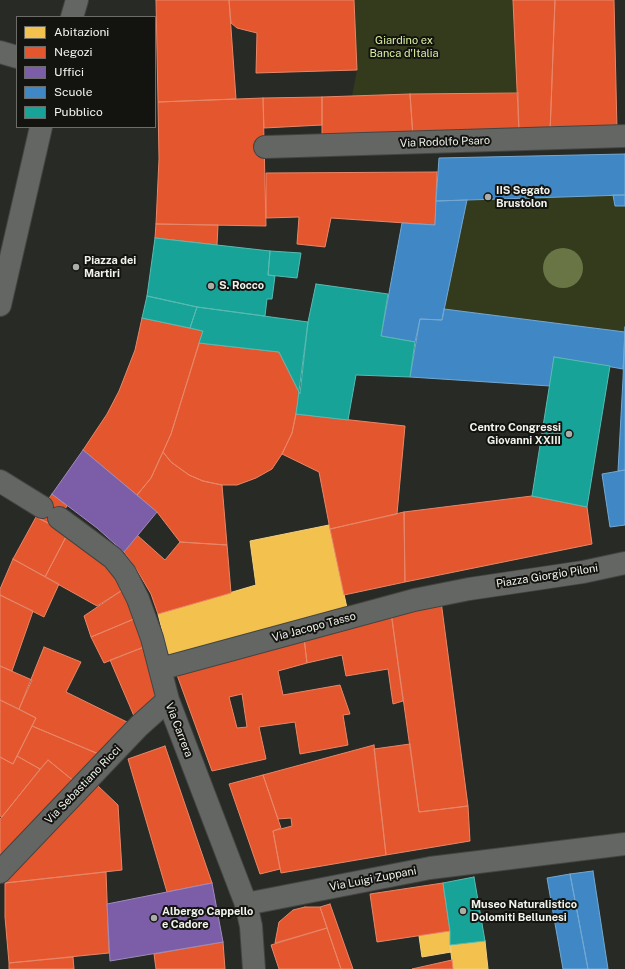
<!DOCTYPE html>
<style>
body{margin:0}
#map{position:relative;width:625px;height:969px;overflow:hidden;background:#282a25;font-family:"Public Sans",sans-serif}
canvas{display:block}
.legend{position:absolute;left:16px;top:16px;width:140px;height:112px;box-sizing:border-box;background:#131410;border:1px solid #6c6d68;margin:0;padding:5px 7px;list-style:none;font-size:12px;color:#f1f3ed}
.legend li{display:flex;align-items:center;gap:8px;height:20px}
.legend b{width:20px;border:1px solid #6c6d68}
</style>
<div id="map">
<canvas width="625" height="969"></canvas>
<ul class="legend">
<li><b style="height:11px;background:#f2c14e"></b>Abitazioni</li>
<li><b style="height:11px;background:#e4572e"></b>Negozi</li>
<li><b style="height:11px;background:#7b5ea7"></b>Uffici</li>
<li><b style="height:11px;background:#3f88c5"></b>Scuole</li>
<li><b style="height:11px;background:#17a398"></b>Pubblico</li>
</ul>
</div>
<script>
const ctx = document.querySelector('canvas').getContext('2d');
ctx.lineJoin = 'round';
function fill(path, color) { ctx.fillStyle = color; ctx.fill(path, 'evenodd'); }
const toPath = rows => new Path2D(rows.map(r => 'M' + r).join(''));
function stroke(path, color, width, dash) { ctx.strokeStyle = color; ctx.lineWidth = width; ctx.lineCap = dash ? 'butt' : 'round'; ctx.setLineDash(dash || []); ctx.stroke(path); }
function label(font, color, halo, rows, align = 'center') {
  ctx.font = font + ' "Public Sans",sans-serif'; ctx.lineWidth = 4; ctx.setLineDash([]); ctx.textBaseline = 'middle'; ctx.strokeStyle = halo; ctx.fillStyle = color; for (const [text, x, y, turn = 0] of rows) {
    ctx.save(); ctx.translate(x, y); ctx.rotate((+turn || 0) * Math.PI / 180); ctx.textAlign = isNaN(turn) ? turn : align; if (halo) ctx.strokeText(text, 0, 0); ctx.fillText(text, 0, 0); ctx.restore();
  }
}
fill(toPath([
 [354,0,513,0,518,93,352,96,357,70],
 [613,195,615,206,625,206,625,332,444,309,467,200]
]), '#343b1c');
fill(toPath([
 '543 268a20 20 0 1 1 40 0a20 20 0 1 1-40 0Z'
]), '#697545');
const homes = toPath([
 [329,525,347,608,169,656,158,614,256,585,250,541,329,525],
 [450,931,451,952,422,957,419,936,450,931],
 [485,941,488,969,453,969,450,945,485,941]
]);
fill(homes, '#f2c14e');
stroke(homes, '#f2d07e', 1);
const shops = toPath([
 [156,0,229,0,236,99,158,102,156,0],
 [229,0,354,0,357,70,256,73,257,33,237,28,231,23,229,0],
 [513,0,555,0,550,133,519,133,513,0],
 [555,0,614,0,617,130,550,133,555,0],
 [518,93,519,133,413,137,410,94,518,93],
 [410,94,413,137,322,136,322,97,410,94],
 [322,97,322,125,264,128,263,98,322,97],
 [263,98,266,226,156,224,159,159,158,102,263,98],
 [437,172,435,225,331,218,325,247,297,244,299,217,266,218,266,173,437,172],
 [156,224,218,225,217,245,155,238,156,224],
 [142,318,203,331,171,434,151,478,137,495,83,450,107,414,119,391,135,350,142,318],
 [199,343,279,352,300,394,292,433,282,454,272,469,256,478,237,485,222,485,203,481,189,475,171,462,163,452,171,434,199,343],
 [296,414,405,426,397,514,330,529,319,472,282,454,292,433,296,414],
 [163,452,171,462,189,475,203,481,222,485,227,545,180,542,157,512,137,495,151,478,163,452],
 [52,494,67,506,54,526,36,517,52,494],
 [532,496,587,507,592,544,405,582,404,512,532,496],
 [404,512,405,582,344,595,330,529,404,512],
 [36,517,68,533,45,577,13,559,36,517],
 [68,533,103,560,124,589,97,606,45,577,68,533],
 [137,535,165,560,180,542,227,545,231,593,158,614,151,594,137,570,124,552,137,535],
 [13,559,59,584,44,617,0,595,0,589,13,559],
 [124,589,134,619,91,637,84,616,124,589],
 [0,595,33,611,12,671,0,666,0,595],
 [441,601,468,806,419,812,391,612,441,601],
 [391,612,403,701,393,704,388,669,346,676,342,655,307,663,304,638,391,612],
 [134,619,144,647,104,663,91,637,134,619],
 [304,638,307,663,278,671,283,695,340,685,350,714,343,715,348,745,300,754,295,722,259,727,266,759,212,771,177,675,304,638],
 [242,694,247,727,237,728,229,697,242,694],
 [44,647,81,662,66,692,127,722,101,755,32,726,36,718,19,709,44,647],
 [144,647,160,700,134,716,110,660,144,647],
 [0,666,32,680,19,709,0,700,0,666],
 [0,700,36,718,13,764,0,757,0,700],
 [32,726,101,755,75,782,48,760,40,769,17,756,32,726],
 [410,744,419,812,468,806,470,841,386,855,374,749,410,744],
 [374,745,386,855,281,873,273,831,292,826,291,818,278,819,263,775,374,745],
 [165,746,212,883,167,892,128,759,165,746],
 [17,756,40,769,2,817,0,816,0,757,13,764,17,756],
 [48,760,75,782,0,861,0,819,48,760],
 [263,775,281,828,273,831,280,869,260,874,229,784,263,775],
 [97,785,118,805,122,870,5,883,97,785],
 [106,872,109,953,9,963,5,917,5,883,106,872],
 [443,883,450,931,377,942,370,894,443,883],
 [330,904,353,969,341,969,320,907,330,904],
 [305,907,320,907,327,928,275,943,279,922,293,910,305,907],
 [327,928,341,969,279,969,271,945,327,928],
 [223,942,225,969,156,969,154,954,223,942],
 [73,957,74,969,9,969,9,963,73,957],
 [452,960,453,969,412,969,452,960]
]);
fill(shops, '#e4572e');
stroke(shops, '#e88667', 1);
const offices = toPath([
 [83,450,157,512,124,552,97,528,52,494,83,450],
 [212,883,223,942,110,961,107,904,212,883]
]);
fill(offices, '#7b5ea7');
stroke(offices, '#9e8bbc', 1);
const schools = toPath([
 [625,154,625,195,436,201,439,158,625,154],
 [613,195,625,195,625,206,615,206,613,195],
 [467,200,442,320,420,319,415,342,381,336,402,223,435,225,436,201,467,200],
 [444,309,625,332,623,369,554,357,550,386,410,377,420,319,442,320,444,309],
 [625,327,625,470,618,471,623,379,625,327],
 [625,470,625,525,610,527,602,474,625,470],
 [593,871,608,969,588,969,570,874,593,871],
 [570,874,588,969,563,969,547,878,570,874]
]);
fill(schools, '#3f88c5');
stroke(schools, '#74a8d1', 1);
const public = toPath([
 [155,238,270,251,268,275,275,276,272,299,267,299,265,316,197,307,147,296,155,238],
 [270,251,301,253,297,278,268,275,270,251],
 [316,284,388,294,381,336,415,342,410,377,356,375,348,420,296,414,308,322,316,284],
 [147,296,197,307,190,328,142,318,147,296],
 [197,307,308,322,300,394,279,352,199,343,203,331,190,328,197,307],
 [554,357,610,366,587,507,532,496,554,357],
 [474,877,485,941,450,945,450,931,443,883,474,877]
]);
fill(public, '#17a398');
stroke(public, '#58bbb2', 1);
const minor = toPath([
 [72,17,77,0],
 [0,52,17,57],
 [265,147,625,136],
 [0,305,41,127],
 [0,481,42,507],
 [59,518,113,558,125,573,138,599,152,638,168,700,246,904,251,926,254,969],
 [160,669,414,600,469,589,583,572,625,563],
 [0,872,139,726,168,700],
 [246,904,430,868,625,844]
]);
stroke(minor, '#444542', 24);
stroke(minor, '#646663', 22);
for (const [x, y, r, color] of [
 [488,197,4,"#abada7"],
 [76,267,4,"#abada7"],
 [211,286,4,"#abada7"],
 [569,434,4,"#abada7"],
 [463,911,4,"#abada7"],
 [154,918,4,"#abada7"]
]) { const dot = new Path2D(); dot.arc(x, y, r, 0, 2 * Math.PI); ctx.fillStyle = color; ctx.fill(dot); stroke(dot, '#131410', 1.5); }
label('11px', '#dbef9f', '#131410', [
 ["Giardino ex",404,41],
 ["Banca d'Italia",404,54]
]);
label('11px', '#f1f3ed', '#131410', [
 ["Via Rodolfo Psaro",445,142,-2],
 ["Piazza Giorgio Piloni",547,576,-9],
 ["Via Jacopo Tasso",314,627,-15],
 ["Via Carrera",179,730,69],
 ["Via Sebastiano Ricci",83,785,-46],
 ["Via Luigi Zuppani",373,879,-11]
]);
label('bold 11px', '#f1f3ed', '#131410', [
 ["IIS Segato",496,191],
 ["Brustolon",496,204],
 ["Piazza dei",84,261],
 ["Martiri",84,274],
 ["S. Rocco",219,286],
 ["Centro Congressi",561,428,"right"],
 ["Giovanni XXIII",561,441,"right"],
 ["Museo Naturalistico",471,905],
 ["Dolomiti Bellunesi",471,918],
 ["Albergo Cappello",162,912],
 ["e Cadore",162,925]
], 'left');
</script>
